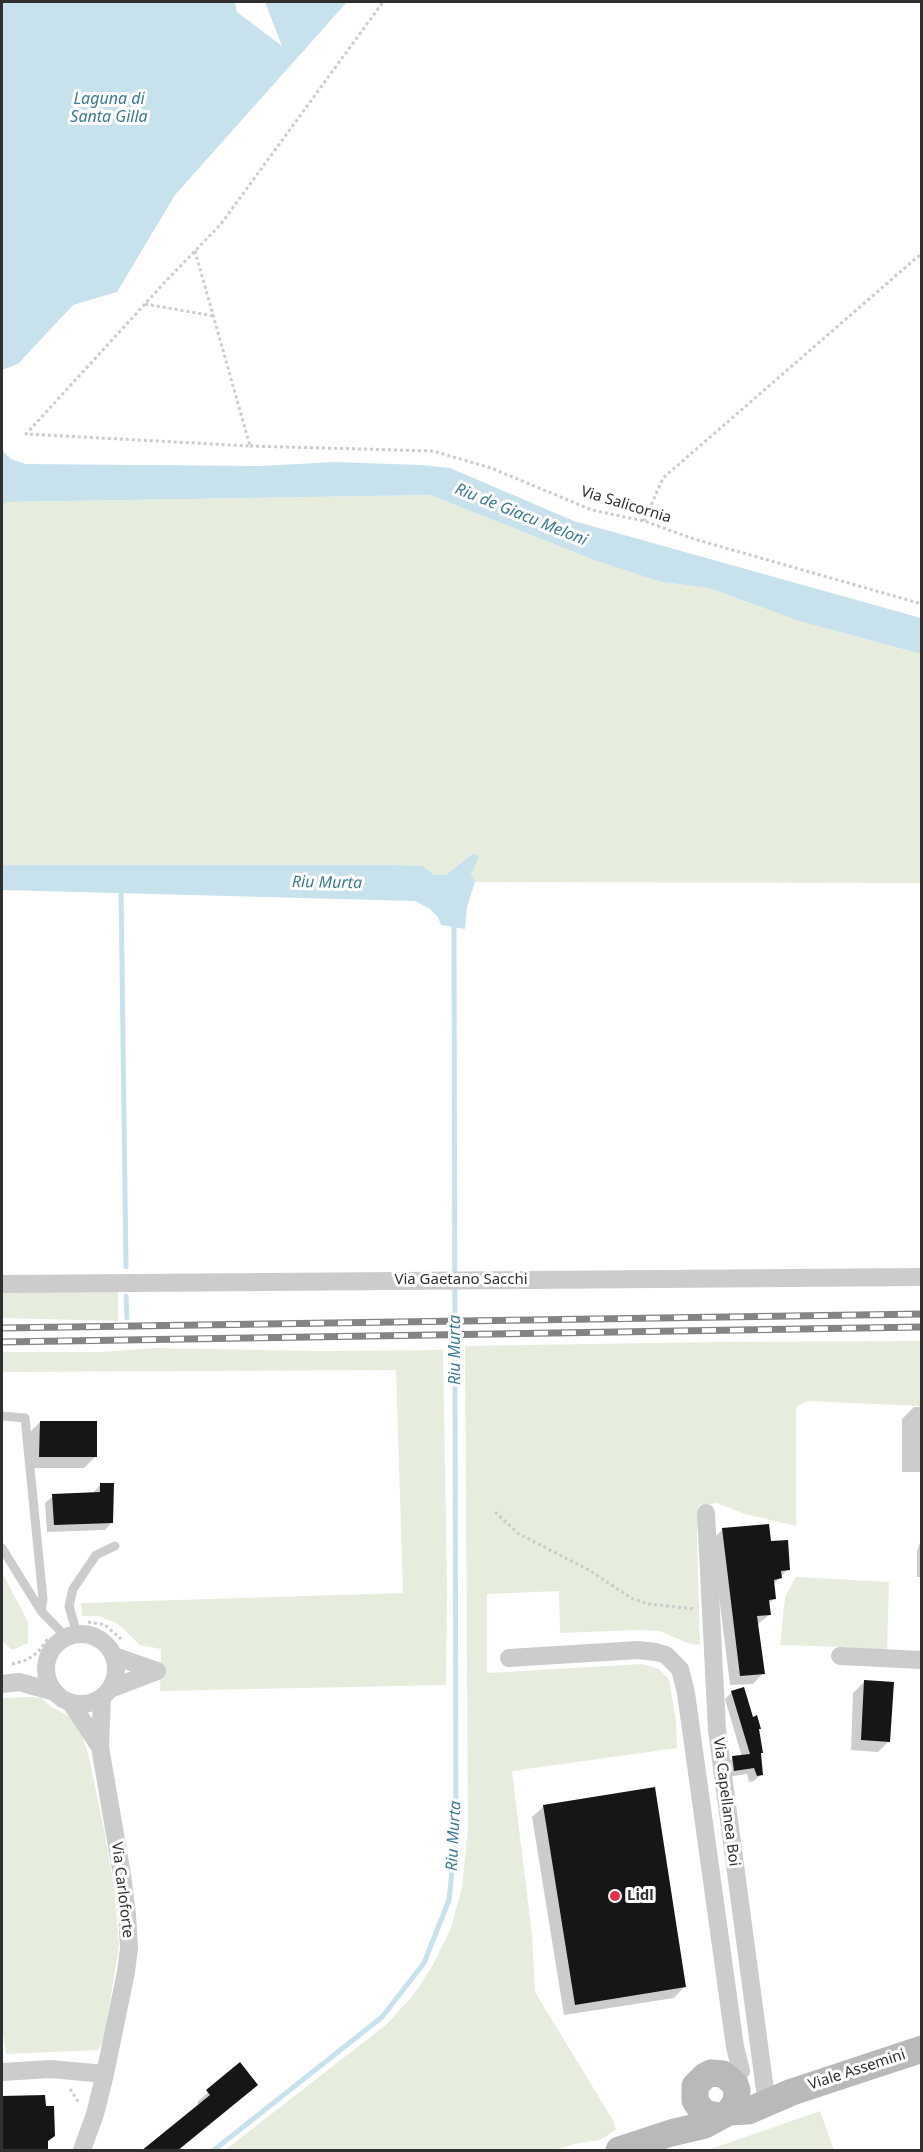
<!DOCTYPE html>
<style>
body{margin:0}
#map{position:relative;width:923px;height:2152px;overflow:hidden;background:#fff;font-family:"Noto Sans",sans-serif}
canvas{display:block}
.frame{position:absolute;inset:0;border:3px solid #2f2f2f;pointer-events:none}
</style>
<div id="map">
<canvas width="923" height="2152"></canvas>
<div class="frame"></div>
</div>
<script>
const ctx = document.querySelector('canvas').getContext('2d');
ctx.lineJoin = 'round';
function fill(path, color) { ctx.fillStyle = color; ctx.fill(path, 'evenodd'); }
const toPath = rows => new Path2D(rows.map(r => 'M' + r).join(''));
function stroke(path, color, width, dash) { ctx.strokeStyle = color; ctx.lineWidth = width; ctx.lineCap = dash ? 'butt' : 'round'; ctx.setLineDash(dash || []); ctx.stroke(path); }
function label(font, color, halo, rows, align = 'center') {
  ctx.font = font + ' "Noto Sans",sans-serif'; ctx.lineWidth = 6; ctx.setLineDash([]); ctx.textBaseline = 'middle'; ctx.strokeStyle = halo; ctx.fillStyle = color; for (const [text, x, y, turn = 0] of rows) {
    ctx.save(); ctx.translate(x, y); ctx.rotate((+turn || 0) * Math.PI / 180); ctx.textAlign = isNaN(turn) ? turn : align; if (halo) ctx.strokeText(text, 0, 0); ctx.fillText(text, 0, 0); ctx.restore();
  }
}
fill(toPath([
 [430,495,594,560,661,582,709,588,799,621,921,654,921,883,475,882,471,874,474,853,445,875,435,875,422,866,397,865,2,865,2,507,6,502],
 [118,1290,118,1321,2,1318,2,1291],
 [921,1341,921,1406,807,1401,796,1407,796,1526,745,1514,717,1503,699,1505,697,1537,700,1645,687,1643,660,1631,637,1630,560,1633,559,1591,487,1594,487,1673,642,1664,659,1669,669,1679,676,1721,677,1748,512,1771,532,1935,535,1992,614,2122,616,2130,600,2140,574,2144,556,2150,225,2150,387,2024,415,1993,433,1965,451,1928,462,1887,468,1828,465,1346,714,1342],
 [155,1348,319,1351,443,1350,447,1590,446,1685,160,1691,161,1649,140,1645,118,1624,99,1616,82,1616,81,1603,403,1593,396,1370,2,1372,2,1352,102,1352],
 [2,1572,28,1622,28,1643,12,1650,2,1641],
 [796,1577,889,1582,887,1652,844,1647,780,1645,785,1597],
 [30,1697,42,1698,51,1707,71,1717,79,1726,88,1753,104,1829,114,1886,119,1945,104,2039,98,2050,6,2054,2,2026,2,1698],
 [820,2111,834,2150,708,2150]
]), '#e7eddd');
fill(toPath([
 [2,2,235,2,237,12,282,46,265,2,347,2,175,195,117,292,73,305,18,364,2,370],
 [2,450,11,459,26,464,260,466,334,462,421,465,450,468,574,521,921,618,921,654,799,621,709,588,661,582,594,560,430,495,6,502,2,507],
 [474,853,479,857,471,874,475,882,467,907,465,929,441,925,438,917,430,909,415,901,2,890,2,865,397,865,422,866,435,875,445,875]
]), '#c8e2ed');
fill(toPath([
 [914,1407,922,1407,922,1472,902,1472,902,1419],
 [40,1422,95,1457,84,1468,29,1468,29,1433],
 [101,1484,112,1522,105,1530,47,1532,45,1503,53,1496,93,1493],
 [723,1529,770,1542,788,1569,773,1585,775,1598,768,1604,770,1614,757,1625,763,1673,753,1684,730,1685,712,1540],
 [922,1537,922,1577,917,1577,917,1551],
 [864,1682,889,1741,878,1752,851,1750,853,1693],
 [732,1692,757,1730,762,1774,754,1781,749,1782,747,1774,727,1777,725,1765,733,1758,742,1757,725,1699],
 [544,1806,685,1986,674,1998,564,2015,532,1817],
 [240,2065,256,2085,199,2105,197,2102],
 [44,2097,46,2150,2,2150,2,2098]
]), '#0003');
stroke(toPath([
 [121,888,126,1267],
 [126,1296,127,1318],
 [214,2150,382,2017,424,1963,449,1900,456,1832,454,921]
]), '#c8e2ed', 5);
fill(toPath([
 [40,1421,97,1421,97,1457,39,1457],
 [100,1483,114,1483,113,1523,54,1525,52,1494,100,1492],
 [769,1524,771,1541,788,1540,790,1570,781,1571,782,1578,774,1580,776,1599,769,1600,771,1615,757,1616,765,1674,740,1676,722,1528],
 [864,1680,894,1682,890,1742,861,1740],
 [744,1687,753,1717,757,1715,761,1729,759,1729,763,1753,761,1753,763,1775,757,1776,754,1768,734,1771,732,1756,750,1754,731,1691],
 [655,1787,686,1987,575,2005,543,1805],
 [240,2062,258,2085,177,2151,141,2151,210,2095,206,2090],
 [45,2095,46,2106,54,2106,55,2136,48,2141,48,2151,2,2151,2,2096]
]), '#161616');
stroke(toPath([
 [195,251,250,446,26,434,145,304,163,284,195,251,221,224,383,2],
 [145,304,214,316],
 [250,446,433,451,491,468,592,510,644,521,694,539,922,604],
 [644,521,663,478,922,253],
 [495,1512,519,1534,589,1570,631,1598,648,1604,695,1609],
 [88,1622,105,1625,121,1639],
 [12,1664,27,1660,38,1652,49,1637],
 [70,2089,79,2103]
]), '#ccc', 3, [3, 3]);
stroke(toPath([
 [2,1416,25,1418,43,1599,41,1611],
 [2,1548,41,1611,66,1637],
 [77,1634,69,1606,73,1589,96,1555,115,1546]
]), '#ccc', 9);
stroke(toPath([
 [2,1284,922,1277],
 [706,1513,717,1730,765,2090],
 '46 1669a35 35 0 1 1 70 0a35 35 0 1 1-70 0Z',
 [114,1656,157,1671],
 [840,1656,922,1660],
 [509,1658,638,1650,656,1652,666,1655,680,1669,686,1693,735,2047,741,2071,733,2081],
 [2,1684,19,1682,55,1692],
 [110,1689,157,1671],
 [71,1703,100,1747],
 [2,2072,51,2069,105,2074],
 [82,2150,95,2114,105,2074,126,1972,129,1948,127,1914,122,1875,100,1747,102,1697]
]), '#ccc', 18);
stroke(toPath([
 [729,2112,748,2111,792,2092,922,2049],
 [619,2150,671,2133,705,2125,729,2112,736,2102,737,2090,735,2084,723,2074,711,2073,705,2076,695,2086,695,2101,704,2113,718,2116]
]), '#b9b9b9', 27);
const rail = toPath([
 [2,1328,922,1314],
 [2,1342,922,1327]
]);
stroke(rail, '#848484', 7);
stroke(rail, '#fff', 4.5, [14]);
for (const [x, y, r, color] of [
 [615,1896,6,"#eb2c4c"]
]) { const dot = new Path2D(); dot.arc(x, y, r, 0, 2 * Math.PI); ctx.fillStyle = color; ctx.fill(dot); stroke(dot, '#fff', 2); }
label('15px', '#2f2f2f', '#fff', [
 ["Via Salicornia",626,505,17],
 ["Via Gaetano Sacchi",461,1280],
 ["Via Capellanea Boi",726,1802,83],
 ["Via Carloforte",122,1890,83],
 ["Viale Assemini",857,2070,-18]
]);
label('bold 15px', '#2f2f2f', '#fff', [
 ["Lidl",627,1896]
], 'left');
label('italic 16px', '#3a7a95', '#fff', [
 ["Laguna di",109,99],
 ["Santa Gilla",109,117],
 ["Riu de Giacu Meloni",521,515,22],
 ["Riu Murta",327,883,1],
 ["Riu Murta",455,1350,-90],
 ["Riu Murta",454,1836,-87]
]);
</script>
